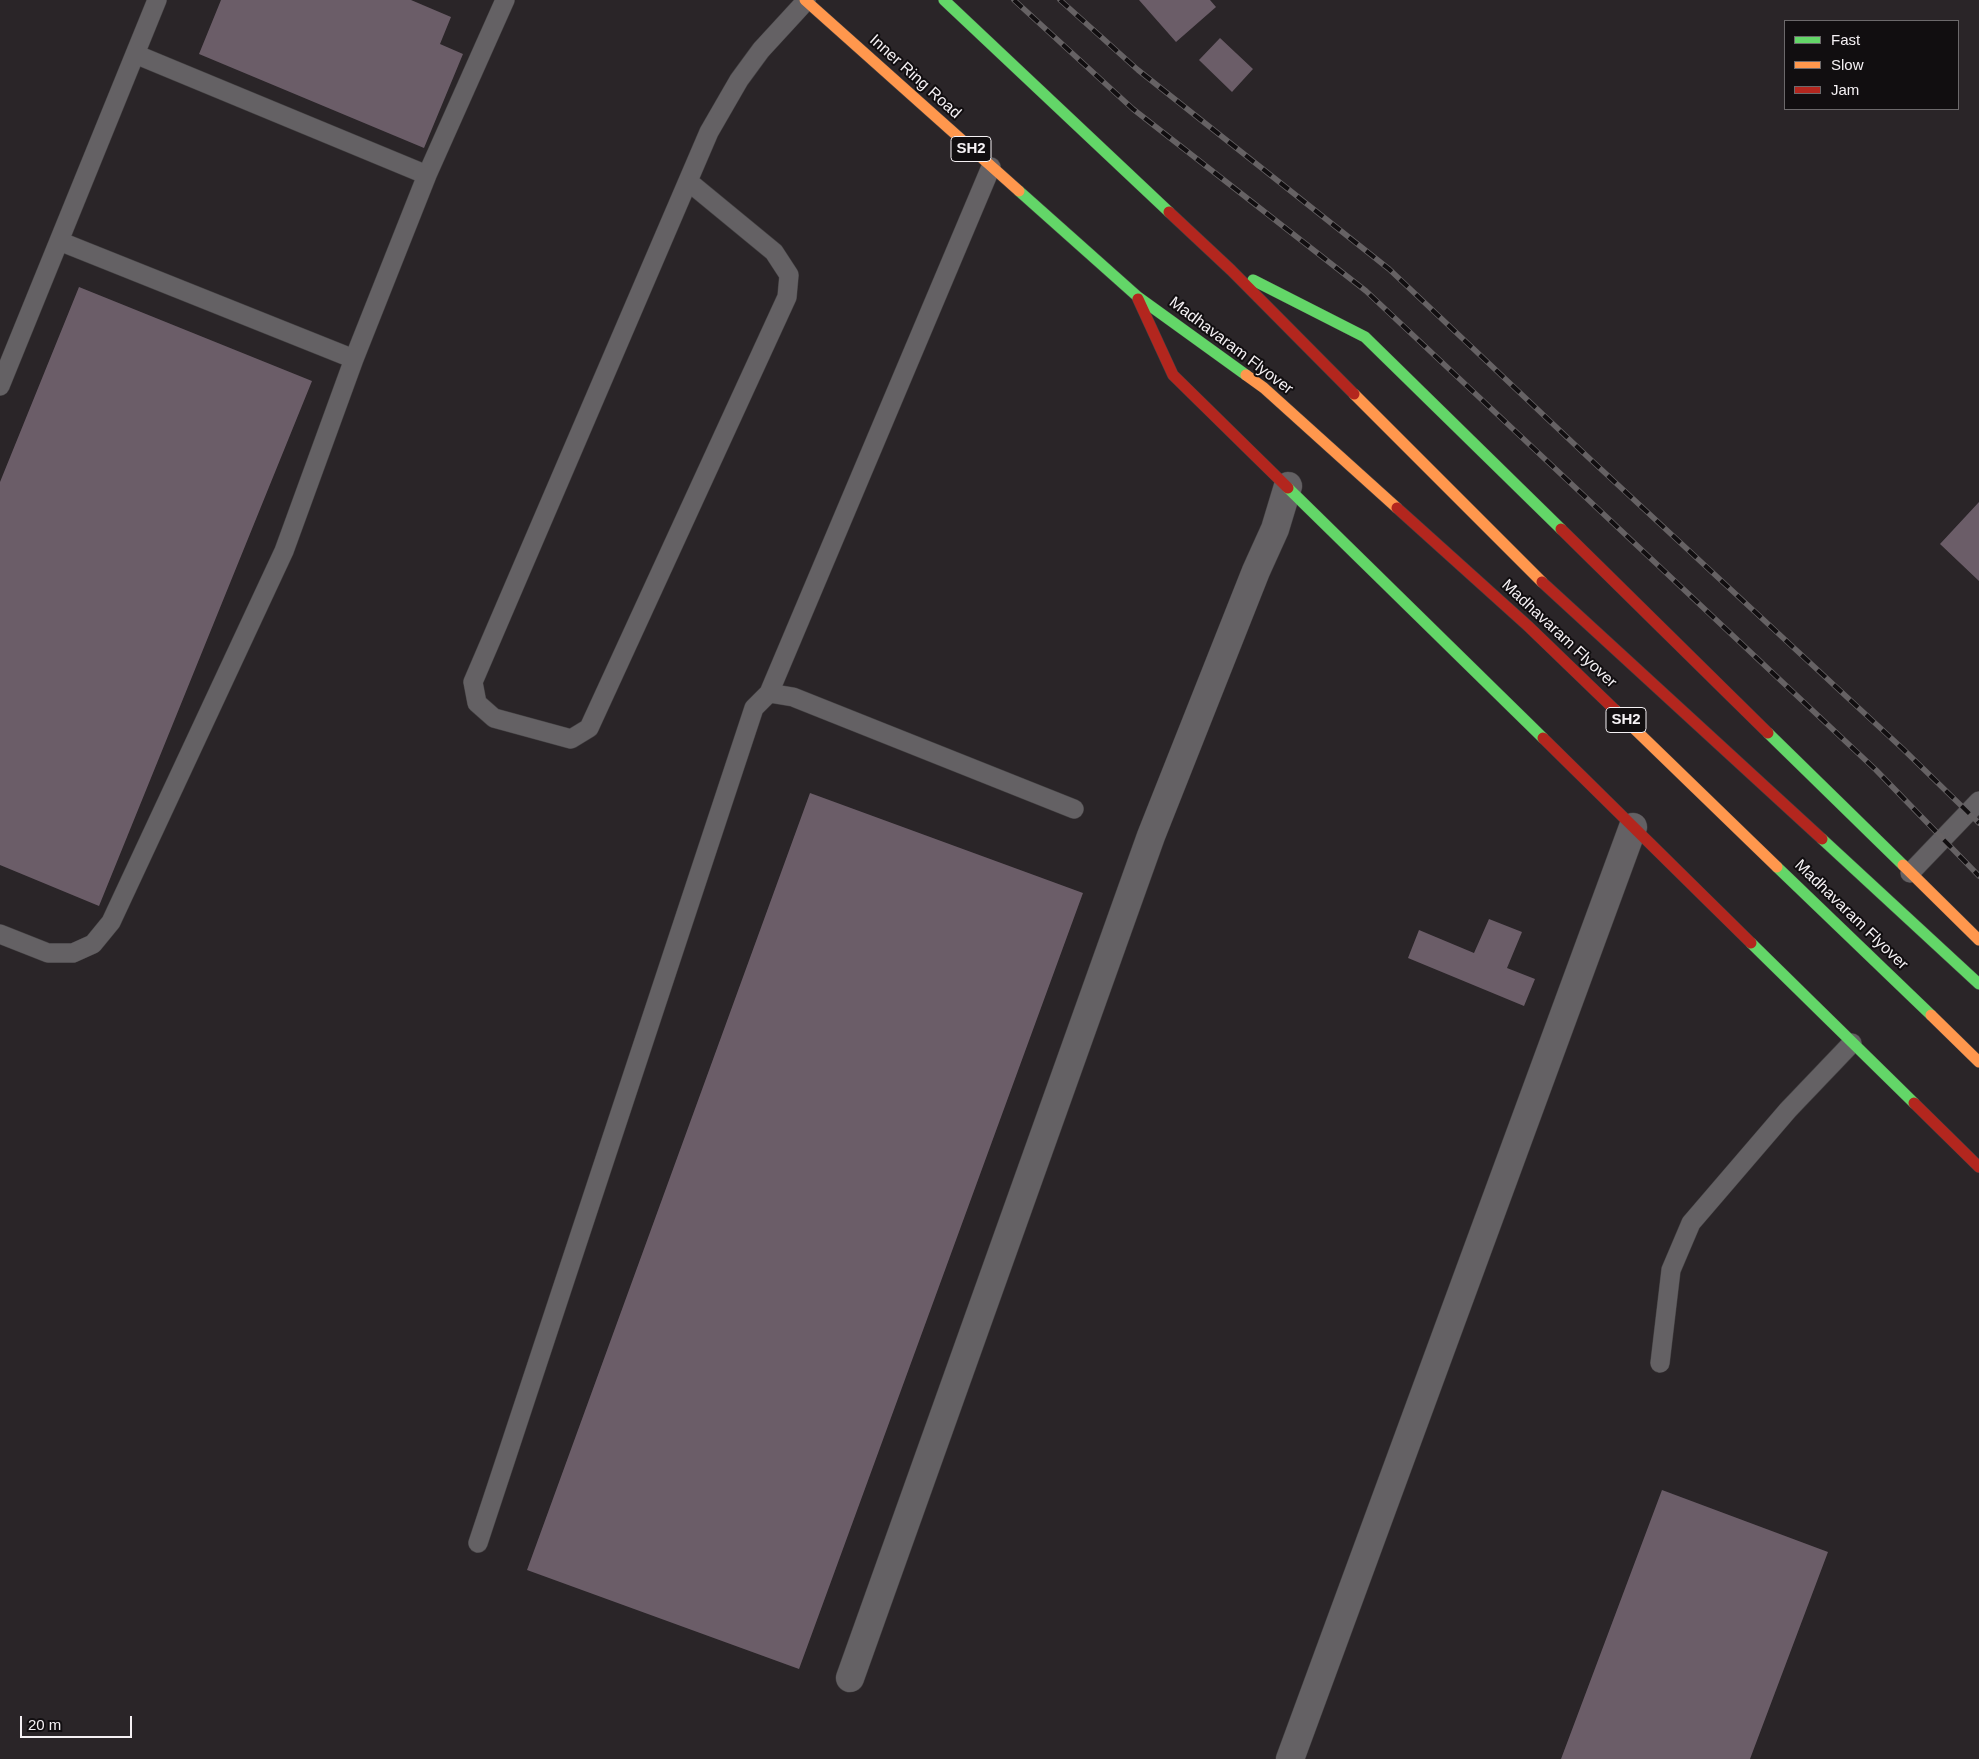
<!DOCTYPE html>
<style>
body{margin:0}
#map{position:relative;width:1979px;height:1759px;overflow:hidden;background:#2a2528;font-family:Arial,sans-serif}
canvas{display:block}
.legend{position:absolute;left:1784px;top:20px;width:175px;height:90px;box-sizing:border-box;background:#110e10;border:1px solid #6c696b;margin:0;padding:6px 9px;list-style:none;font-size:15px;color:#f5f1f4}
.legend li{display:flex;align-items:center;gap:10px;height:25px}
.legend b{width:25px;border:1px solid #6c696b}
.scale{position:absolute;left:20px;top:1716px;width:112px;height:22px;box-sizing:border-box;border:2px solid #f5f1f4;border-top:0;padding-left:6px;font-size:15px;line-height:18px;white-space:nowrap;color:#f5f1f4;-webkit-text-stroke:4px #110e10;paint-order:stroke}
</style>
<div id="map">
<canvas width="1979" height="1759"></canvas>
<ul class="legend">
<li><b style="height:6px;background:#63d668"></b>Fast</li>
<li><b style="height:6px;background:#ff974d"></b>Slow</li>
<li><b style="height:6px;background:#b3261e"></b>Jam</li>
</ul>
<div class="scale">20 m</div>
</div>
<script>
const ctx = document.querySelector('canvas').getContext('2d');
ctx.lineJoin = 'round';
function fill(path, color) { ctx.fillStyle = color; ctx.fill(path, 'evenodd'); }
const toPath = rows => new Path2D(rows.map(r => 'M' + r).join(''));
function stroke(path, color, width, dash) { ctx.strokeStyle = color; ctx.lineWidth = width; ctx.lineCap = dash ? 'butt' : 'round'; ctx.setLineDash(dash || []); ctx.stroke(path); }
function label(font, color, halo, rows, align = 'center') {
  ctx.font = font + ' Arial,sans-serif'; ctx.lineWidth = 4; ctx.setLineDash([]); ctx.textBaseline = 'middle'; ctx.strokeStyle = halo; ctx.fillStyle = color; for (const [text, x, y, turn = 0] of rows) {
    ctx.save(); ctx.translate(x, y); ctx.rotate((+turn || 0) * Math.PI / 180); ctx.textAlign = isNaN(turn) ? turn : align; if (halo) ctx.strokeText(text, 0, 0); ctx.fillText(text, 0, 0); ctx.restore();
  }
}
fill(toPath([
 [221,0,411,0,451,17,440,44,463,54,424,148,199,54],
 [1139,0,1210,0,1216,7,1176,42],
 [1220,38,1253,69,1232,92,1199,60],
 [79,287,312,381,99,906,0,865,0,482],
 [1979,502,1979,581,1940,544],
 [810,793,1083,893,799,1669,527,1570],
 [1489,919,1522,932,1507,968,1535,979,1524,1006,1408,958,1419,930,1474,953],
 [1662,1490,1828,1552,1750,1759,1561,1759]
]), '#6b5d68');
const lane = toPath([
 [135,54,427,175],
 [689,182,774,252,789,275,787,297,589,728,571,739,494,718,477,703,473,682,709,132,739,80,761,50,806,1],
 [59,241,354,359],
 [0,386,157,0],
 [769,693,991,167],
 [1910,873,1979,801],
 [0,934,48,953,73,953,93,944,111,922,284,551,354,359,427,175,505,0],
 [1660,1363,1671,1270,1691,1223,1788,1110,1852,1043],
 [478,1543,754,708,769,693,793,697,1074,809]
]);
const street = toPath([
 [850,1678,1151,836,1256,571,1275,529,1288,486],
 [1290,1759,1633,827]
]);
const fast = toPath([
 [944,0,1169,212],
 [1019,191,1138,297,1246,375],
 [1253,280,1365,337,1561,529],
 [1288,488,1543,738],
 [1768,733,1903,865],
 [1822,839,1979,984],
 [1777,867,1931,1015],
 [1751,943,1914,1103]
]);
const slow = toPath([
 [805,0,1019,191],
 [1246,375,1264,388,1397,508],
 [1354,394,1542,582],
 [1615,710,1777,867],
 [1903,865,1979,940],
 [1931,1015,1979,1062]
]);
const jam = toPath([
 [1169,212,1231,270,1354,394],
 [1138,299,1173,375,1288,488],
 [1397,508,1528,626,1615,710],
 [1561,529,1768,733],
 [1542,582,1822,839],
 [1543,738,1751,943],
 [1914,1103,1979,1167]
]);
stroke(lane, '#434042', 20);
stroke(street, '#434042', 29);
stroke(fast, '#434042', 12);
stroke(slow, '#434042', 12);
stroke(jam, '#434042', 12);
stroke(lane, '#646164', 19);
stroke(street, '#646164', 28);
stroke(fast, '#63d668', 11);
stroke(slow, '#ff974d', 11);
stroke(jam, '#b3261e', 11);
const rail = toPath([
 [1014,0,1133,109,1366,291,1876,770,1979,876],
 [1060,0,1138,70,1389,269,1590,459,1903,749,1979,823]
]);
stroke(rail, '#666264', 5.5);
stroke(rail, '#110e10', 4, [11]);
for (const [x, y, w] of [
 [971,149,40],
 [1626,720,40]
]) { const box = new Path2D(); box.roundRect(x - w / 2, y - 12.5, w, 25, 4); ctx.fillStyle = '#110e10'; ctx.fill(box); stroke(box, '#f5f1f4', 1); }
label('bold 15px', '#f5f1f4', null, [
 ["SH2",971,149],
 ["SH2",1626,720]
]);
label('16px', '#f5f1f4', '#110e10', [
 ["Inner Ring Road",915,77,42],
 ["Madhavaram Flyover",1231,346,37],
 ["Madhavaram Flyover",1559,634,43],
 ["Madhavaram Flyover",1851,915,44]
]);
</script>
